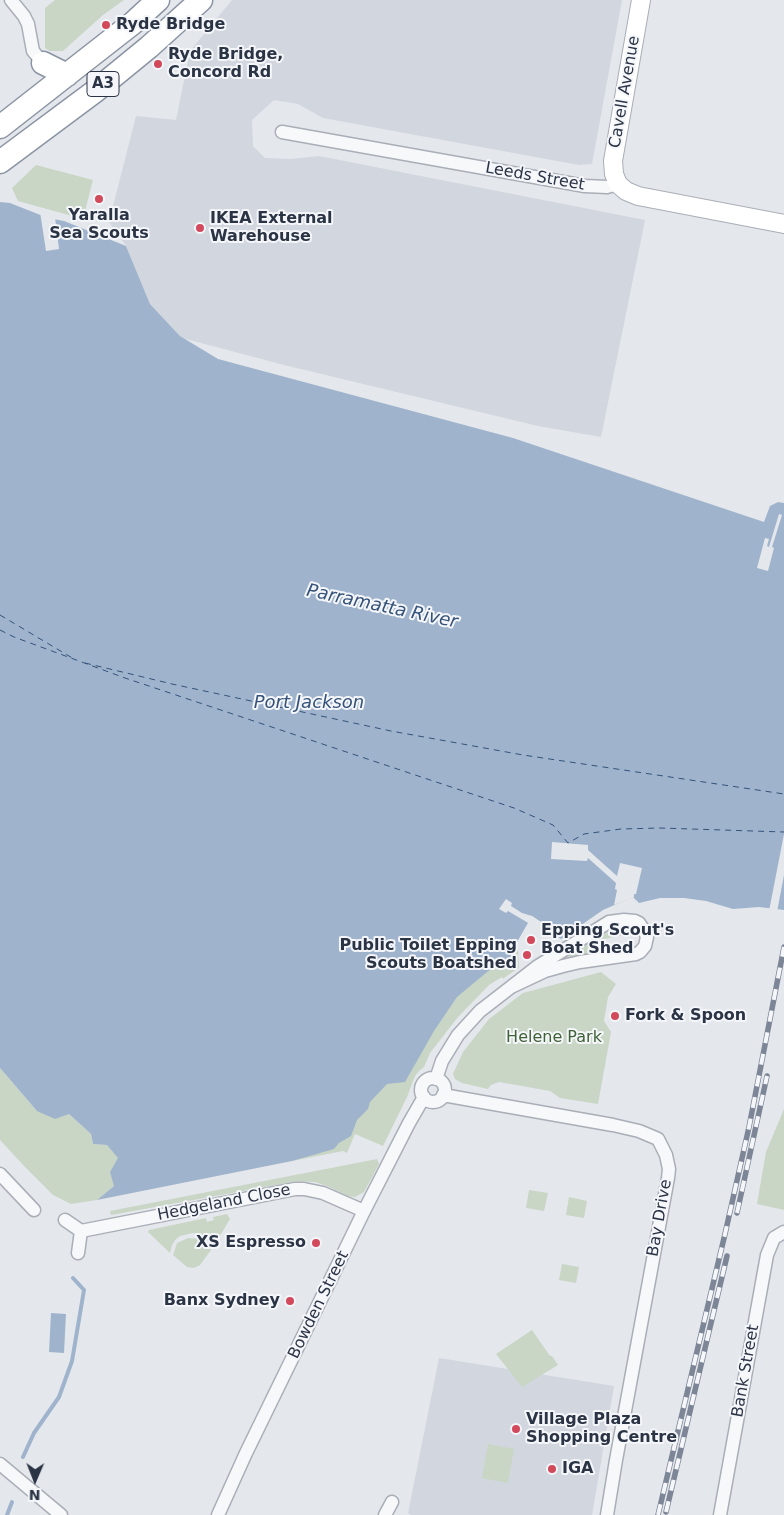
<!DOCTYPE html>
<style>
body{margin:0}
#map{position:relative;width:784px;height:1515px;overflow:hidden;background:#e4e7ec;font-family:"DejaVu Sans",sans-serif}
canvas{display:block}
.north{position:absolute;left:10px;top:1455px;width:50px;height:50px;-webkit-text-stroke:4px #f4f6f9;paint-order:stroke;rotate:181deg;font-size:14px;font-weight:700;line-height:20px;text-align:center;color:#2b3445}
.north::after{content:'';display:block;margin:auto;width:18px;height:22px;background:#2b3445;clip-path:polygon(50% 0,100% 100%,50% 72%,0 100%)}
</style>
<div id="map">
<canvas width="784" height="1515"></canvas>
<div class="north">N</div>
</div>
<script>
const ctx = document.querySelector('canvas').getContext('2d');
ctx.lineJoin = 'round';
function fill(path, color) { ctx.fillStyle = color; ctx.fill(path, 'evenodd'); }
const toPath = rows => new Path2D(rows.map(r => 'M' + r).join(''));
function stroke(path, color, width, dash) { ctx.strokeStyle = color; ctx.lineWidth = width; ctx.lineCap = dash ? 'butt' : 'round'; ctx.setLineDash(dash || []); ctx.stroke(path); }
function label(font, color, halo, rows, align = 'center') {
  ctx.font = font + ' "DejaVu Sans",sans-serif'; ctx.lineWidth = 4; ctx.setLineDash([]); ctx.textBaseline = 'middle'; ctx.strokeStyle = halo; ctx.fillStyle = color; for (const [text, x, y, turn = 0] of rows) {
    ctx.save(); ctx.translate(x, y); ctx.rotate((+turn || 0) * Math.PI / 180); ctx.textAlign = isNaN(turn) ? turn : align; if (halo) ctx.strokeText(text, 0, 0); ctx.fillText(text, 0, 0); ctx.restore();
  }
}
fill(toPath([
 [232,0,622,0,592,164,579,165,323,118,298,104,274,100,252,120,253,146,265,158,291,159,319,156,645,220,601,437,538,426,284,365,182,338,150,304,126,246,109,222,136,116,176,120,190,51],
 [439,1358,614,1386,592,1515,411,1515,408,1513]
]), '#d2d6de');
fill(toPath([
 [55,0,124,0,103,15,63,51,50,51,45,48,45,8],
 [36,165,93,180,83,219,18,201,12,188],
 [626,928,625,935,593,941,593,943,590,944,592,954,569,958,568,953,592,939,615,930],
 [518,950,519,968,508,975,503,979,502,977,489,985,458,1017,430,1053,424,1067,419,1071,415,1076,407,1097,383,1146,355,1134,347,1153,343,1151,292,1161,304,1141,498,951],
 [601,972,616,984,608,997,604,1021,611,1032,598,1104,560,1098,550,1091,499,1082,491,1085,488,1089,462,1083,455,1079,453,1074,463,1052,489,1019,523,993],
 [0,1068,37,1111,69,1114,91,1134,93,1144,107,1145,119,1158,114,1186,97,1200,71,1204,53,1195,25,1167,0,1140],
 [784,1109,784,1210,757,1204,766,1152],
 [377,1159,379,1164,364,1192,355,1197,348,1196,327,1186,315,1182,298,1181,111,1215,110,1211],
 [529,1190,548,1193,544,1211,526,1208],
 [569,1197,587,1201,584,1218,566,1215],
 [227,1214,230,1219,213,1247,206,1237,193,1233,180,1236,176,1239,172,1245,170,1253,148,1232,149,1230,206,1218,207,1222,214,1220,213,1217],
 [188,1238,202,1239,206,1241,207,1245,211,1250,200,1265,194,1268,187,1267,173,1255,177,1243],
 [562,1264,579,1267,576,1283,559,1280],
 [532,1330,550,1356,552,1356,558,1365,522,1387,496,1354],
 [488,1444,514,1449,508,1483,482,1478]
]), '#c9d6c5');
fill(toPath([
 [0,202,10,203,48,218,64,221,126,246,150,304,180,336,218,359,513,438,764,522,770,506,778,502,784,503,784,910,759,907,733,909,706,901,684,898,660,898,639,903,633,897,603,910,561,939,547,930,548,927,532,916,517,942,512,956,487,972,457,997,434,1031,405,1082,387,1084,370,1102,368,1109,357,1120,351,1136,339,1143,334,1149,292,1161,97,1200,114,1186,110,1172,118,1158,107,1145,93,1144,91,1134,69,1114,55,1119,37,1111,0,1068],
 [51,1313,66,1314,64,1353,49,1352]
]), '#9fb4cc');
fill(toPath([
 [40,212,55,217,59,249,46,251],
 [779,514,782,515,772,547,774,548,768,571,757,568,765,538,769,539,767,546,769,547],
 [784,834,784,875,777,912,769,911],
 [552,842,588,845,588,850,617,876,620,863,642,868,636,894,634,894,634,897,614,905,617,890,615,889,616,883,588,858,587,861,551,859],
 [506,899,512,903,511,906,522,913,532,916,548,927,546,932,544,930,545,928,533,919,530,924,508,911,506,913,499,909]
]), '#e4e7ec');
stroke(toPath([
 [23,1457,34,1433,59,1397,72,1361,84,1290,73,1278],
 [7,1515,12,1502]
]), '#9fb4cc', 4);
stroke(toPath([
 [0,615,74,659],
 [0,630,14,637,125,678,514,808,553,825,568,843,584,834,621,829,660,828,784,832],
 [85,663,172,684,391,731,523,755,784,794]
]), '#34527a', 1, [6, 5]);
const street = toPath([
 [11,0,24,16,28,24,33,51,43,63],
 [282,132,585,186,607,187,618,184],
 '421 1090a12 12 0 1 1 24 0a12 12 0 1 1-24 0Z',
 [436,1079,442,1061,458,1035,480,1011,511,987,545,971,563,966,580,962,636,954,640,952,645,946,647,937,645,932,639,923,635,921,624,920,609,922,538,966,511,987],
 [443,1095,613,1125,639,1131,658,1139,666,1155,669,1169,668,1178,616,1460,607,1515],
 [0,1174,34,1210],
 [65,1220,81,1231],
 [78,1253,81,1231,295,1189,304,1189,323,1193,364,1211],
 [0,1464,61,1515],
 [218,1515,246,1453,364,1211,409,1123,424,1097],
 [385,1515,392,1502],
 [720,1515,767,1255,774,1238,784,1232]
]);
const secondary = toPath([
 [641,0,613,161,614,174,618,184,626,191,638,196,784,224]
]);
const highway = toPath([
 [43,63,67,75],
 [0,127,133,23,158,0],
 [0,162,94,92,149,47,201,0]
]);
stroke(street, '#a9aeb7', 15);
stroke(secondary, '#a9aeb7', 20);
stroke(highway, '#8b94a3', 25);
stroke(street, '#f7f8fa', 12);
stroke(secondary, '#fff', 18);
stroke(highway, '#fff', 22);
const rail = toPath([
 [737,1213,767,1076],
 [666,1512,727,1256],
 [658,1515,725,1234,749,1127,784,947]
]);
stroke(rail, '#7d8696', 5.5);
stroke(rail, '#f4f6f9', 4, [11]);
for (const [x, y, r, color] of [
 [106,25,5,"#d1495b"],
 [158,64,5,"#d1495b"],
 [99,199,5,"#d1495b"],
 [200,228,5,"#d1495b"],
 [531,940,5,"#d1495b"],
 [527,955,5,"#d1495b"],
 [615,1016,5,"#d1495b"],
 [316,1243,5,"#d1495b"],
 [290,1301,5,"#d1495b"],
 [516,1429,5,"#d1495b"],
 [552,1469,5,"#d1495b"]
]) { const dot = new Path2D(); dot.arc(x, y, r, 0, 2 * Math.PI); ctx.fillStyle = color; ctx.fill(dot); stroke(dot, '#f4f6f9', 2); }
for (const [x, y, w] of [
 [103,84,32]
]) { const box = new Path2D(); box.roundRect(x - w / 2, y - 12.5, w, 25, 4); ctx.fillStyle = '#f4f6f9'; ctx.fill(box); stroke(box, '#2b3445', 1); }
label('bold 15px', '#2b3445', null, [
 ["A3",103,84]
]);
label('bold 16px', '#2b3445', '#f4f6f9', [
 ["Ryde Bridge",116,25],
 ["Ryde Bridge,",168,55],
 ["Concord Rd",168,73],
 ["Yaralla",99,216,"center"],
 ["Sea Scouts",99,234,"center"],
 ["IKEA External",210,219],
 ["Warehouse",210,237],
 ["Epping Scout's",541,931],
 ["Boat Shed",541,949],
 ["Public Toilet Epping",517,946,"right"],
 ["Scouts Boatshed",517,964,"right"],
 ["Fork & Spoon",625,1016],
 ["XS Espresso",306,1243,"right"],
 ["Banx Sydney",280,1301,"right"],
 ["Village Plaza",526,1420],
 ["Shopping Centre",526,1438],
 ["IGA",562,1469]
], 'left');
label('16px', '#2b3445', '#f4f6f9', [
 ["Cavell Avenue",625,92,-80],
 ["Leeds Street",535,177,10],
 ["Hedgeland Close",224,1203,-11],
 ["Bay Drive",660,1218,-80],
 ["Bowden Street",319,1305,-64],
 ["Bank Street",746,1371,-80]
]);
label('16px', '#3f6138', '#f4f6f9', [
 ["Helene Park",554,1038]
]);
label('italic 18px', '#34527a', '#f4f6f9', [
 ["Parramatta River",382,607,12],
 ["Port Jackson",309,703]
]);
</script>
